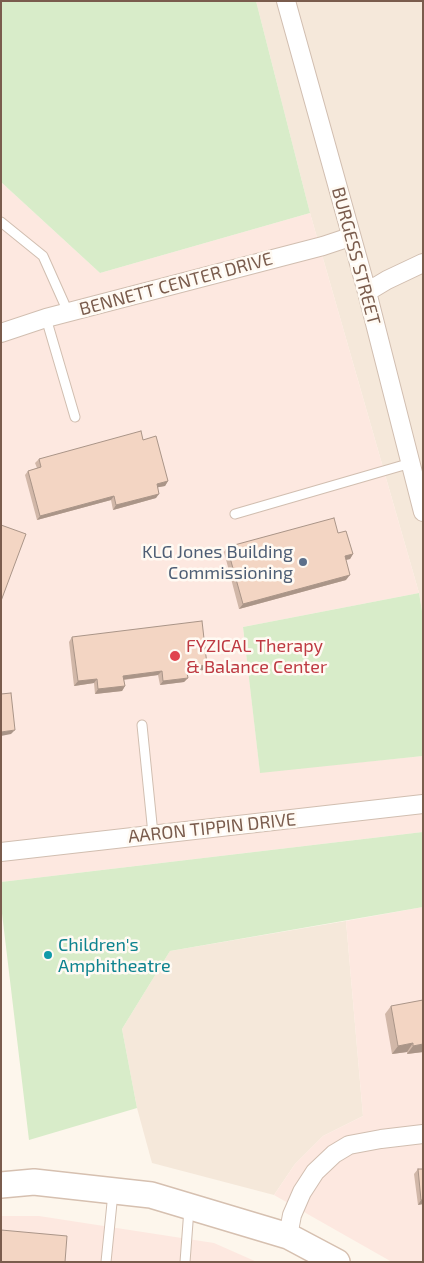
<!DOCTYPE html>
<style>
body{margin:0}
#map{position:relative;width:424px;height:1263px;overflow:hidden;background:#fdf6ec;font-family:"Exo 2",sans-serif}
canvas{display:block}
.frame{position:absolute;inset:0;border:2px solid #7a5c4d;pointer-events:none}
</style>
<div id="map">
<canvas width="424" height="1263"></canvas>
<div class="frame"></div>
</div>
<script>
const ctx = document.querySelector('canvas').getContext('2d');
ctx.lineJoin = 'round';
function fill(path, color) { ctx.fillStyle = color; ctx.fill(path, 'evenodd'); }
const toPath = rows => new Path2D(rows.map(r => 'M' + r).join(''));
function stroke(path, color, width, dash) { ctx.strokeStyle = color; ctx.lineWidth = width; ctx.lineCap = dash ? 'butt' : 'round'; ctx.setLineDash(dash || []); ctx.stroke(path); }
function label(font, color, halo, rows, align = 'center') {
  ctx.font = font + ' "Exo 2",sans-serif'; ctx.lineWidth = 5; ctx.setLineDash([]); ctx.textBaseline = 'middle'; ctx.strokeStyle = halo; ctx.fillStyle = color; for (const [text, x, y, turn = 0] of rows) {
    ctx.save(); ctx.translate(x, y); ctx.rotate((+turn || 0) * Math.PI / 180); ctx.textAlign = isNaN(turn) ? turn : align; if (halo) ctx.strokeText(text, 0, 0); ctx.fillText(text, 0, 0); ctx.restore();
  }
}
fill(toPath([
 [256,1,423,1,423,617,419,593,310,213],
 [346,921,363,1116,323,1136,295,1164,274,1195,152,1163,137,1108,122,1029,170,951]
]), '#f5e8da');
fill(toPath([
 [1,182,100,273,310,213,419,593,243,627,260,772,423,756,423,832,1,882],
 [423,907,423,1262,392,1262,274,1195,295,1164,323,1136,363,1116,346,921],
 [1,1216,39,1216,214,1243,257,1262,1,1262]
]), '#fde8e0');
fill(toPath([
 [1,1,256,1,310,213,100,273,1,182],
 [419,593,423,617,423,756,260,773,243,627],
 [423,832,423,907,170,951,122,1029,137,1108,29,1140,1,905,1,882]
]), '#d8ecc9');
const lane = toPath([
 [1,222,43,256,68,312],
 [46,318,75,417],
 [235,514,411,463],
 [142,725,153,834],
 [106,1262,113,1193],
 [185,1262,189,1209]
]);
const street = toPath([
 [286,1,367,292,423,512],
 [367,292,387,280,423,263],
 [1,333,46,318,323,246,350,237],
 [1,852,423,804],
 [288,1236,292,1215,302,1192,315,1172,334,1154,349,1145,381,1139,423,1134]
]);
const secondary = toPath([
 [1,1185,34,1182,151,1195,288,1236,337,1262]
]);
stroke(lane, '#d1beb0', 11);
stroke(street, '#d1beb0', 20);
stroke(secondary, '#d6c0b0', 28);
stroke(lane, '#fff', 9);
stroke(street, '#fff', 18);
stroke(secondary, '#fff', 25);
fill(toPath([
 [143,440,168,481,165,486,158,487,156,498,113,510,111,500,37,520,25,475,28,471,37,468,35,463,39,459],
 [338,533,353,554,350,559,345,560,346,580,239,609,224,552,227,547],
 [72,637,207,665,204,670,187,672,188,678,184,682,160,685,158,675,124,680,125,686,122,691,95,694,94,683,74,686,69,642],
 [391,1006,423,1052,407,1054,407,1052,392,1054,385,1014],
 [418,1169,423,1169,423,1204,418,1205,414,1174]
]), '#d1b7a8');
fill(toPath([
 [168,481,165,486,154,488,157,484],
 [159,494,156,498,113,510,116,505],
 [114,496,111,500,37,520,40,516],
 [353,554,350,559,341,561,345,556],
 [350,575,346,580,239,609,243,604],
 [207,665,204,670,183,672,186,668],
 [162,671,158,675,120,680,123,676],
 [188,678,184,682,160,685,163,681],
 [97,679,94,683,74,686,78,681],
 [125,686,122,691,95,694,98,689],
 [15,730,11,734,1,736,1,732],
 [413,1043,407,1052,392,1054,398,1046],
 [423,1044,423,1052,407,1054,413,1046],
 [421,1200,423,1200,423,1204,418,1205]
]), '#aa9588');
const building = toPath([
 [141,431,143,440,156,436,168,481,157,484,159,494,116,505,114,496,40,516,28,471,41,467,39,459,141,431],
 [334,518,338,533,346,531,353,554,345,556,350,575,243,604,227,547,334,518],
 [1,525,26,534,1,601,1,525],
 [202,621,207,665,186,668,188,678,163,681,162,671,123,676,125,686,98,689,97,679,78,681,72,637,202,621],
 [11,693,15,730,1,732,1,694,11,693],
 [423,1000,423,1044,413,1046,413,1043,398,1046,391,1006,423,1000],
 [418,1169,423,1169,423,1200,421,1200,418,1169],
 [1,1230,67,1236,65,1262,1,1262,1,1230]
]);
fill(building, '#f3d5c3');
stroke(building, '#aa9588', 1);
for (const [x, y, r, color] of [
 [303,562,5,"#5c6f8a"],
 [175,656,6,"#e0444e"],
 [48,955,5,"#0f9aa8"]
]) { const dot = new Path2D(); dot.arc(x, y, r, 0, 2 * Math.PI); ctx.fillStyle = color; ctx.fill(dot); stroke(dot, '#fffaf3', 2); }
label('18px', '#7a5c4d', '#fffaf3', [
 ["BURGESS STREET",356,256,75],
 ["BENNETT CENTER DRIVE",176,284,-15],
 ["AARON TIPPIN DRIVE",212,828,-6]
]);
label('18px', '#4e5e75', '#fffaf3', [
 ["KLG Jones Building",293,552],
 ["Commissioning",293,573]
], 'right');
label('18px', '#be3a42', '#fffaf3', [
 ["FYZICAL Therapy",186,646],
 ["& Balance Center",186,667]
], 'left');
label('18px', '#0d838f', '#fffaf3', [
 ["Children's",58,945],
 ["Amphitheatre",58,966]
], 'left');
</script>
